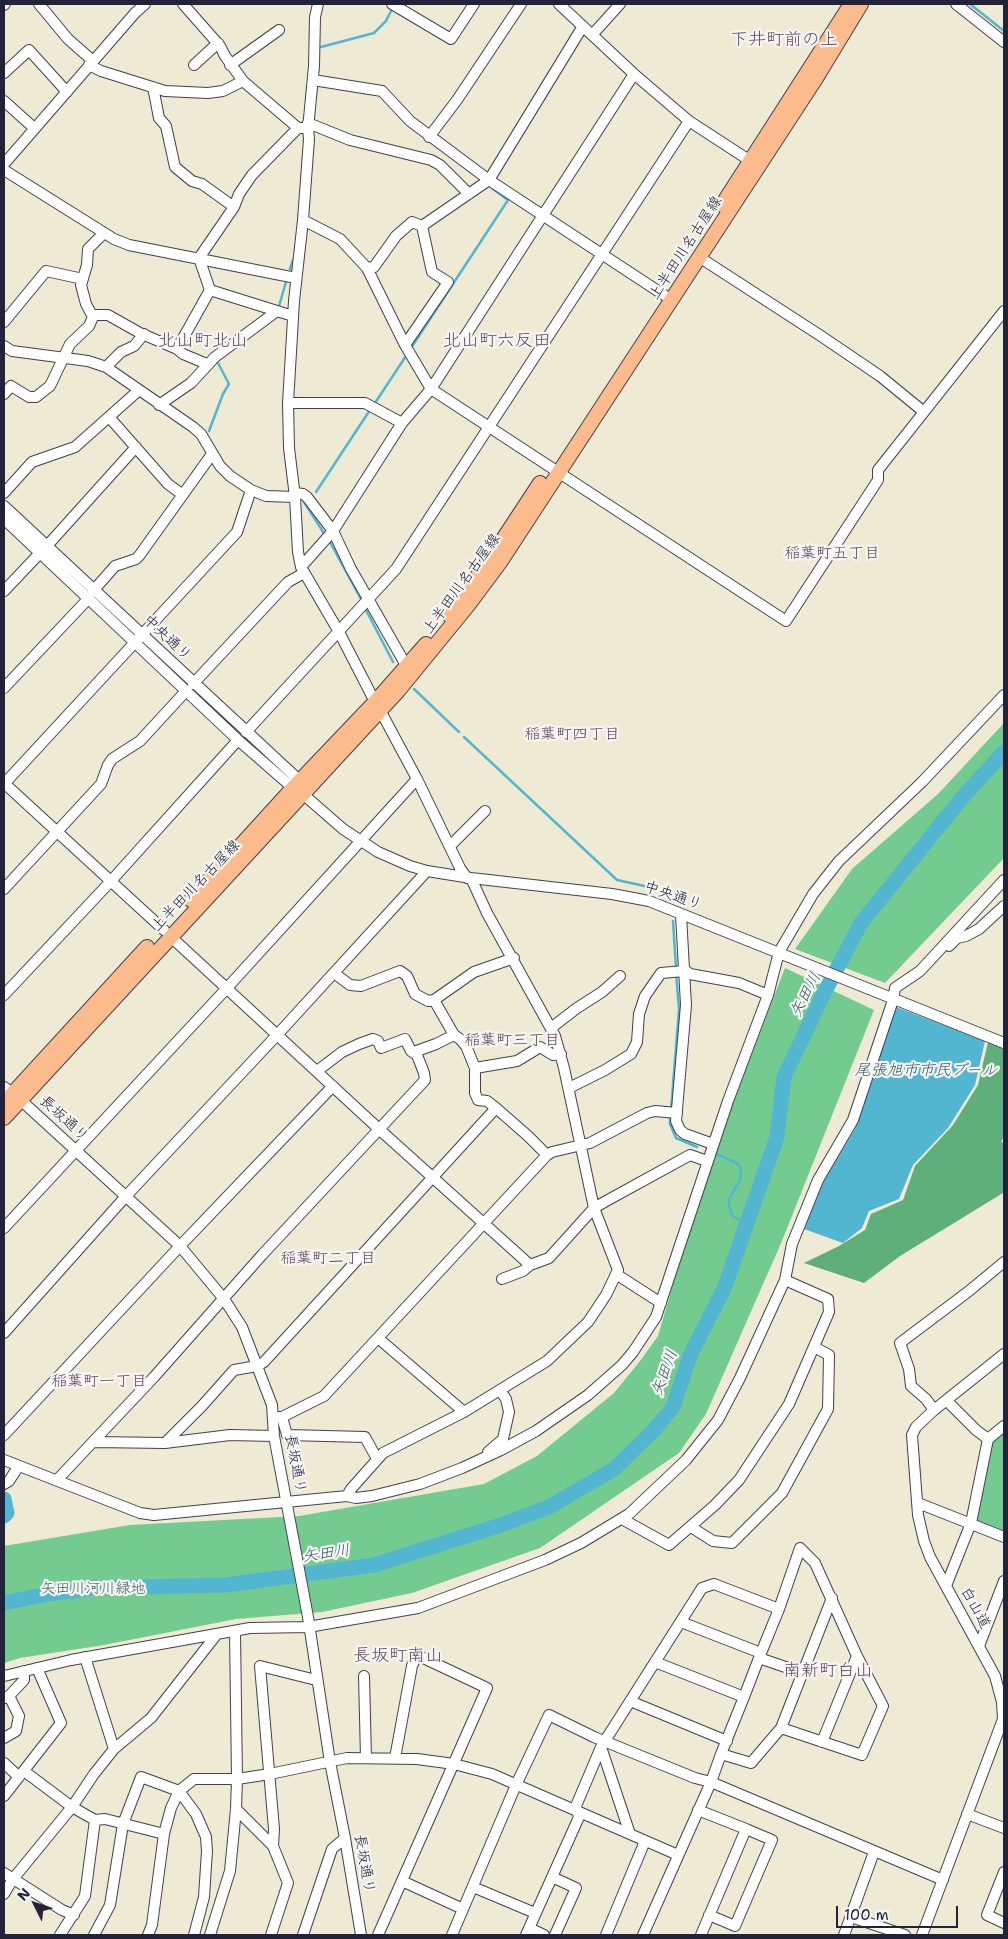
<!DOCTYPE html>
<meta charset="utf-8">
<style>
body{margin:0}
#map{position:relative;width:1008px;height:1939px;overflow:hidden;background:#eeead3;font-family:"Shantell Sans",sans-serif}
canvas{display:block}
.frame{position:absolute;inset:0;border:5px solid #22223b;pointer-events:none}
.north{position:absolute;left:10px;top:1879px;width:50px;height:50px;-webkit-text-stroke:4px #f6f6f2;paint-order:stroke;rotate:311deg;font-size:14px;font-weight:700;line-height:20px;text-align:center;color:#22223b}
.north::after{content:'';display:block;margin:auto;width:18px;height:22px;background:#22223b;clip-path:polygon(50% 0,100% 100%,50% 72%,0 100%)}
.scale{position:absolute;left:836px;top:1906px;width:122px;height:22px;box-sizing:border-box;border:2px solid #22223b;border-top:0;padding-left:6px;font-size:15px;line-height:18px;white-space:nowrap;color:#22223b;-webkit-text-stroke:4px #f6f6f2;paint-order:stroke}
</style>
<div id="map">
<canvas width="1008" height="1939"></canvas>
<div class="frame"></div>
<div class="north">N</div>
<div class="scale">100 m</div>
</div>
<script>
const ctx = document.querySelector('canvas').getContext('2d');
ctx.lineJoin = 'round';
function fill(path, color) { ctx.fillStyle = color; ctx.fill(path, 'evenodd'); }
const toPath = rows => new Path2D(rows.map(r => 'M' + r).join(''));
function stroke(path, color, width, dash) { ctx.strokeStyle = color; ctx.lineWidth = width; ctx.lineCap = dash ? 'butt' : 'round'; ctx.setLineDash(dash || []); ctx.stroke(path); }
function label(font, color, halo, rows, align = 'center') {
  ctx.font = font + ' "Shantell Sans","Klee One",sans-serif'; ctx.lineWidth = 4.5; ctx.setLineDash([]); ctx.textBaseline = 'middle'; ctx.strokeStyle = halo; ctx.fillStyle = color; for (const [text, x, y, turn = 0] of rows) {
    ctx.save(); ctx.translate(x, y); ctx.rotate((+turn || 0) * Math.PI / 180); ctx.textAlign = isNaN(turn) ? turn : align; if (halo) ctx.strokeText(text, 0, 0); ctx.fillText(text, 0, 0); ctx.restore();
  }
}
fill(toPath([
 [1004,723,1004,858,885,983,795,949,852,869,938,794],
 [785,968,874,1010,782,1241,706,1414,679,1453,540,1548,412,1593,322,1612,236,1619,104,1645,20,1658,4,1663,4,1546,130,1525,299,1516,484,1484,537,1456,614,1393,640,1361,658,1336,706,1171],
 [1004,1426,1004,1536,971,1523,988,1439]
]), '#74cb90');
fill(toPath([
 [988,1042,1004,1049,1004,1137,1001,1142,1004,1143,1004,1194,1003,1193,900,1256,864,1283,804,1263,839,1246,865,1230,871,1214,903,1200,915,1166,953,1125,978,1085]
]), '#5faf7a');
fill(toPath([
 [896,1007,985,1041,975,1085,948,1128,913,1165,899,1199,869,1211,862,1228,843,1243,804,1229,823,1182,855,1129]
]), '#52b6d0');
stroke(toPath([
 [970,4,1004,31],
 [321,47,374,33,386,21,392,9],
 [290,269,293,260],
 [279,306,286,282],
 [411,348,508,200,493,189],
 [375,403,406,356],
 [209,431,223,394,229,384,218,363],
 [316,492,370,410],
 [304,502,325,535],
 [330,542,362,601],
 [366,610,393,662],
 [414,689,459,732],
 [464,737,617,880,649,887],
 [673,921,676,968],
 [671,1110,679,1009,676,973],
 [670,1115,670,1124,676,1138,697,1147],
 [717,1154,737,1163,741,1168,740,1180,729,1199,729,1205,732,1215,746,1225]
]), '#52b6d0', 2.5);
stroke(toPath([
 [4,1499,7,1513,4,1516],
 [4,1603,47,1594,94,1588,226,1585,374,1565,501,1525,549,1507,614,1469,654,1430,673,1407,691,1353,724,1289,777,1137,784,1077,824,993,861,923,961,799,1004,752]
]), '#52b6d0', 15);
const minor = toPath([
 [39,4,68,39,93,61],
 [183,4,220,46,225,56,243,81,298,128,304,128],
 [318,4,315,17,314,66,308,129,309,139,303,220,294,301,288,403,289,448,295,497,298,552,301,567,339,632,375,702],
 [392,4,451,39,474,4],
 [559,4,634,74,689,121,755,164],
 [956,4,1004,42],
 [4,5,5,4],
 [592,35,620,4],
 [89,65,101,71,165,91,208,93,223,91,243,81],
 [194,65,218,43],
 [230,65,279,30],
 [4,73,29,50,67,92],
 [313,80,382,91,410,121,489,180,664,295],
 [153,87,159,118,166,126,175,167,192,181,202,184,234,207,239,194,252,175,298,128],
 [4,101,34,128],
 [308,123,350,140,431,160,440,165,469,194],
 [429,137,457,100,521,4],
 [4,164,135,13,145,4],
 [4,170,114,239,129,245,296,278],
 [303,220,340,239,367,268,405,345,431,389,786,621,878,480,878,470,1004,311],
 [699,257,821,336,880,376,924,412],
 [199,258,234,207],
 [367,268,374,267,396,236,412,222,422,226,489,180,583,26],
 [210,290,293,316],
 [92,315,108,315,140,333,177,349,183,354,207,364],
 [4,322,46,271,83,279],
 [405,345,448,282,432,272,422,226],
 [4,346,12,351,88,361,106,367,193,427,201,434,220,466,230,476,251,490,266,496,295,497],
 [177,349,210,290,199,258],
 [106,367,121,352,134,346,144,334],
 [4,394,11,386,29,397,36,397,50,386,70,344,89,326,93,317,86,304,81,285,87,265,88,249,104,233],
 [288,403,365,403,402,423],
 [159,405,191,383,215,357,277,311],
 [109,417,168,484,183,495],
 [4,493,32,462,75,447,138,391],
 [295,493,303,494,307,497,333,531,351,569,407,667],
 [4,506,300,781,302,787],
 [4,519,238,740,293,788,304,795,343,829,378,852,410,866,427,871,471,878,612,894,649,901,1004,1043],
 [46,547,136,447],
 [301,567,333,531,402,423,431,389,634,74],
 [4,591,40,553],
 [93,591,115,566,136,559,139,556,212,454],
 [193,684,288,582,304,573],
 [4,688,89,598],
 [380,710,417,779,460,868,467,878],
 [246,732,396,569,689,121],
 [4,783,164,930],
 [4,784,237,532,251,490],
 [450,846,485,811],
 [4,889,101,784,108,765,112,759,140,741,186,691],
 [681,915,686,1005,676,1121,680,1130,685,1134,713,1144],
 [170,936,380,1130,530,1265],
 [949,946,957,938,966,936,979,929,1004,906],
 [684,969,690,974,739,983,768,995],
 [334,973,350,985,361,986,400,971,407,976,415,994,428,1001,434,1000,474,972,514,958],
 [4,995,111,881,238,740],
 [434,1000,454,1035,460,1039,466,1046,475,1068,475,1093,478,1100,487,1101,496,1108,528,1136,547,1155],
 [551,1028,577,1008,602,992,620,976],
 [414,1052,436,1044,454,1035],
 [475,1068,517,1061,540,1047,553,1055,561,1054],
 [4,1087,13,1093,180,1246,224,1299,242,1327,272,1405,274,1436,308,1617,330,1762,345,1838,361,1935],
 [569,1088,605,1070,631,1054,637,1042,639,1014,645,996,661,973,684,971],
 [4,1228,227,988,417,779],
 [616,1274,661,1303],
 [502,1279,523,1271,530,1265,549,1258,594,1208,608,1200,690,1155,707,1161],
 [4,1333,127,1195,278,1034,427,871],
 [378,1338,464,1412],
 [947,1401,976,1430,988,1439],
 [934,1410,926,1399,911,1386,909,1369,900,1343,969,1291,1004,1262],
 [273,1417,282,1417,324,1396,547,1155,552,1152,590,1143,647,1113,655,1111,677,1113],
 [282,1417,287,1435,365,1437,377,1459],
 [4,1435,180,1246,333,1086],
 [94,1442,165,1443,230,1435,274,1436],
 [165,1443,202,1406,234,1370,257,1366,264,1362,496,1108],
 [488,1452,503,1439,509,1412,506,1399,500,1390],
 [4,1460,140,1513,154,1515,347,1496,356,1498,372,1496,420,1484,462,1468,501,1450,536,1431,588,1395,622,1365,633,1352,656,1317,728,1101,768,995,779,952,813,894,839,861,922,782,1004,695],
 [57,1480,154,1377,262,1255,425,1080,424,1073,417,1055,411,1051,405,1039,381,1048,378,1041,373,1039,359,1044,342,1052,317,1071],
 [4,1484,9,1481,18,1467],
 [347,1496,351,1489,383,1453,464,1412,547,1361,588,1322,606,1295,618,1270,594,1208,564,1068,555,1036,487,913,471,878],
 [918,1503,1004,1537],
 [622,1519,669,1545,715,1505,739,1480,789,1404,829,1312,828,1299,785,1280],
 [691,1527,713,1541,732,1543,782,1493,828,1409,829,1355,814,1347],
 [946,1586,971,1523,988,1439,1004,1426],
 [681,1622,761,1653],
 [979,1646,1004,1581],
 [85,1657,114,1749],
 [759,1658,803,1673],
 [655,1662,744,1697],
 [4,1676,71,1660,250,1628,308,1627,418,1608,545,1560,581,1543,629,1514,686,1460,718,1420,740,1378,785,1280,792,1244,818,1180,853,1120,893,1000,895,988,920,971,1004,880],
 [364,1676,366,1758],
 [5,1698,9,1696,24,1680,24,1671],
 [630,1701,727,1741],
 [781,1728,832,1598],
 [4,1738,16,1731,19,1716,9,1696],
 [822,1742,857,1656],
 [601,1747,630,1834],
 [4,1763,19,1777],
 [24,1771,72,1807,95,1820,105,1819,164,1834],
 [4,1796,61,1723,37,1668],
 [236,1809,273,1846],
 [698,1810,746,1829,701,1935],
 [967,1814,1004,1828],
 [1004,1872,987,1915,1004,1923],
 [4,1873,62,1910,74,1915],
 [552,1877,576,1888,555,1935],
 [402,1881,463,1909],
 [473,1887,535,1913],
 [4,1894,13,1879,72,1807,94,1774,114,1749,151,1718,217,1634],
 [709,1915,735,1926,772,1840,746,1829],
 [851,1917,905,1935],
 [529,1928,544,1935],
 [60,1935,85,1896,95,1820],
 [94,1935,110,1905,123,1824,141,1777,179,1791,196,1814,206,1837,207,1851,204,1897,194,1935],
 [148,1935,152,1925,164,1834,171,1808,179,1791,194,1779,237,1779,270,1774,347,1758,417,1759,454,1764,492,1774,678,1855],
 [210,1935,230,1871,236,1809,237,1779,235,1631],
 [271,1935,288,1883,273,1846,274,1829,260,1666,316,1680],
 [303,1935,332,1849,345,1838],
 [378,1935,487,1688,417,1655,412,1666,395,1758],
 [452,1935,516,1785,549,1715,594,1737,695,1778,711,1782,943,1880],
 [526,1935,579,1817,576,1806,601,1747,702,1588,714,1584,779,1609],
 [606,1935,645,1841],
 [643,1935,711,1782,721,1754,744,1697,759,1658,779,1609,800,1548,815,1563,857,1656,883,1706,862,1755,781,1728,751,1763,721,1754],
 [844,1935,874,1852],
 [922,1935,1003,1719,1002,1702,995,1676,930,1557,924,1541,918,1515,912,1435,916,1427,934,1410,1004,1354]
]);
const major = toPath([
 [722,205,851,4],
 [449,615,490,559,540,483],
 [191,900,293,788,375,702,426,644],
 [4,1103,147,947],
 [4,1118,398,691,469,604,501,561,813,83,861,4]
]);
stroke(minor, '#414052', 12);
stroke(major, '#414052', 16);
stroke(minor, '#fff', 10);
stroke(major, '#fbbb8d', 14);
label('15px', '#22223b', '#f6f6f2', [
 ["上半田川名古屋線",686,248,-57],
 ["上半田川名古屋線",462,584,-54],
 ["中央通り",167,638,43],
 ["上半田川名古屋線",196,886,-46],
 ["中央通り",673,896,19],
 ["長坂通り",64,1119,42],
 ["長坂通り",295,1464,79],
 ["白山道",975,1608,61],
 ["長坂通り",364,1864,80]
]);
label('15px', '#3f5d59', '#f6f6f2', [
 ["矢田川河川緑地",93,1589]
]);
label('16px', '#644760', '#f6f6f2', [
 ["稲葉町五丁目",832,554],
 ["稲葉町四丁目",572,735],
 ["稲葉町三丁目",512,1041],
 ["稲葉町二丁目",328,1259],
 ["稲葉町一丁目",99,1382]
]);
label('italic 16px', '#33566f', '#f6f6f2', [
 ["矢田川",806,995,-63],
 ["尾張旭市市民プール",926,1071],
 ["矢田川",665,1373,-70],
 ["矢田川",326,1554,-8]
]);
label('18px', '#644760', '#f6f6f2', [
 ["下井町前の上",784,40],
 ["北山町北山",203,341],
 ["北山町六反田",497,341],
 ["長坂町南山",398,1656],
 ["南新町白山",828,1671]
]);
</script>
